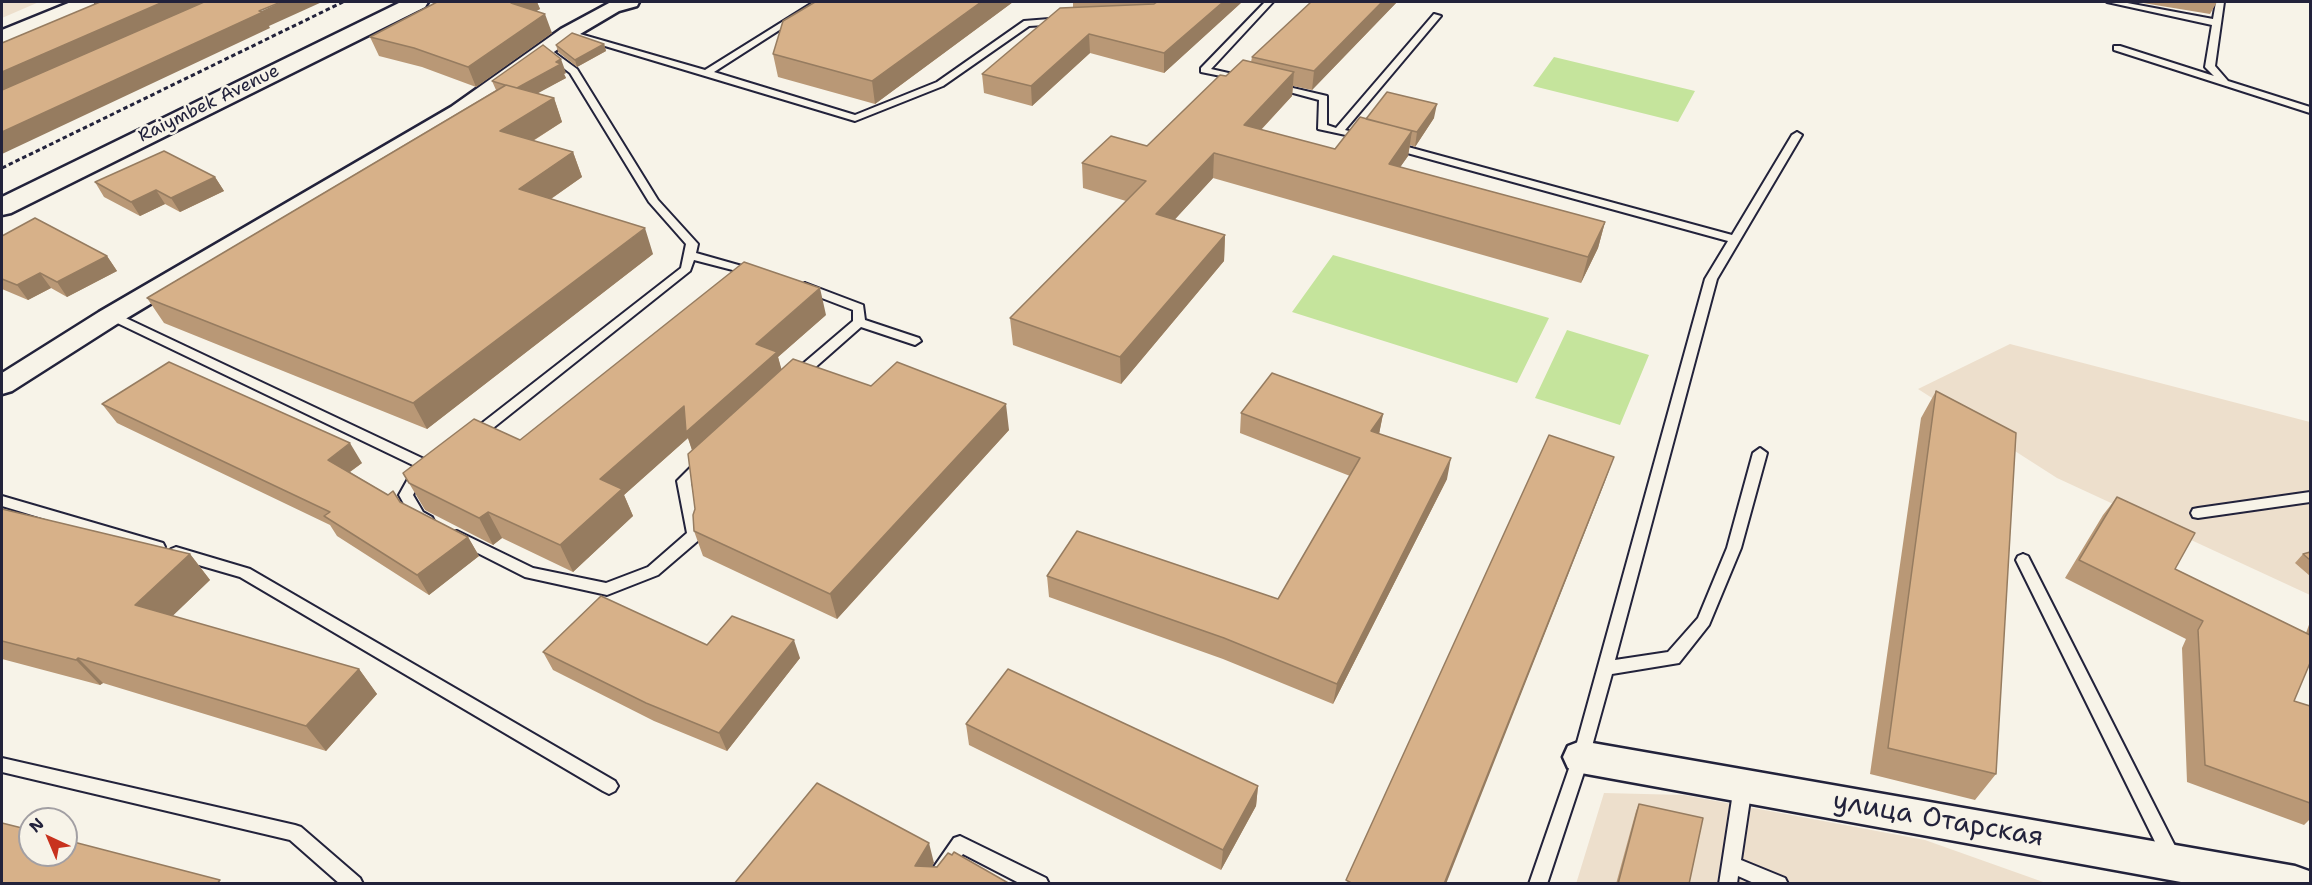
<!DOCTYPE html>
<meta charset="utf-8">
<style>
body{margin:0}
#map{position:relative;width:2312px;height:885px;overflow:hidden;background:#f7f3e8;font-family:"Shantell Sans",sans-serif}
canvas{display:block}
.frame{position:absolute;inset:0;border:3px solid #22223b;pointer-events:none}
.north{position:absolute;left:18px;top:807px;width:60px;height:60px;box-sizing:border-box;background:#f7f3e8;border:2px solid #a29fa3;border-radius:50%;rotate:316deg;font-size:16px;font-weight:700;line-height:24px;text-align:center;color:#22223b}
.north::after{content:'';display:block;margin:auto;width:21px;height:27px;background:#c8321e;clip-path:polygon(50% 0,100% 100%,50% 72%,0 100%)}
</style>
<div id="map">
<canvas width="2312" height="885"></canvas>
<div class="frame"></div>
<div class="north">N</div>
</div>
<script>
const ctx = document.querySelector('canvas').getContext('2d');
ctx.lineJoin = 'round';
function fill(path, color) { ctx.fillStyle = color; ctx.fill(path, 'evenodd'); }
const toPath = rows => new Path2D(rows.map(r => 'M' + r).join(''));
function stroke(path, color, width, dash) { ctx.strokeStyle = color; ctx.lineWidth = width; ctx.lineCap = dash ? 'butt' : 'round'; ctx.setLineDash(dash || []); ctx.stroke(path); }
function label(font, color, halo, rows, align = 'center') {
  ctx.font = font + ' "Shantell Sans",sans-serif'; ctx.lineWidth = 5; ctx.setLineDash([]); ctx.textBaseline = 'middle'; ctx.strokeStyle = halo; ctx.fillStyle = color; for (const [text, x, y, turn = 0] of rows) {
    ctx.save(); ctx.translate(x, y); ctx.rotate((+turn || 0) * Math.PI / 180); ctx.textAlign = isNaN(turn) ? turn : align; if (halo) ctx.strokeText(text, 0, 0); ctx.fillText(text, 0, 0); ctx.restore();
  }
}
fill(toPath([
 [2,2,39,2,2,18],
 [2010,344,2310,422,2310,595,2057,478,1918,389],
 [1604,793,1684,795,1925,840,2046,883,1576,884]
]), '#eddfcc');
fill(toPath([
 [1554,57,1695,91,1678,122,1533,86],
 [1333,255,1549,318,1517,383,1292,312],
 [1567,330,1649,355,1620,425,1535,398]
]), '#c5e49c');
const service = toPath([
 [814,2,823,2,714,72,855,115,937,82,1024,21,1062,18,1066,21,1062,24,1029,26,943,86,855,121,565,34,573,32,705,70,814,2],
 [1265,2,1273,2,1211,69,1246,77,1246,81,1201,72,1201,68,1265,2],
 [2107,2,2122,2,2213,19,2216,2,2224,2,2215,66,2228,81,2310,107,2310,113,2114,50,2114,46,2120,46,2214,76,2205,67,2212,25,2107,2],
 [1434,14,1441,16,1345,130,1369,136,1369,140,1318,129,1319,100,1271,87,1276,84,1327,96,1327,125,1336,128,1434,14],
 [545,50,551,50,577,69,658,200,698,244,696,253,756,270,758,272,752,275,694,260,690,271,478,440,473,442,468,440,466,437,468,434,681,268,686,244,649,202,570,73,545,54,545,50],
 [1797,132,1802,135,1717,279,1615,660,1668,652,1698,618,1727,548,1753,453,1760,448,1767,453,1741,548,1709,625,1679,663,1612,674,1589,757,1547,884,1529,884,1573,757,1705,279,1728,241,1389,148,1388,146,1393,143,1397,144,1732,235,1792,135,1797,132],
 [805,283,863,305,865,320,919,338,921,341,915,345,861,327,802,379,792,379,791,376,792,373,853,321,853,310,801,290,799,287,805,283],
 [113,312,424,459,434,455,439,457,441,460,439,463,424,468,426,471,413,495,423,512,432,517,434,521,432,525,427,526,413,520,399,495,414,468,417,467,109,319,107,316,113,312],
 [703,458,710,463,691,482,702,535,700,539,658,575,607,595,525,577,452,540,450,536,452,532,457,531,533,568,606,583,648,567,687,533,677,481,698,460,703,458],
 [2310,492,2310,502,2198,518,2193,517,2191,513,2193,509,2198,508,2310,492],
 [2,496,163,543,165,547,163,551,158,553,2,506,2,496],
 [176,547,250,569,615,781,618,786,615,791,609,794,603,791,240,577,171,557,169,553,171,549,176,547],
 [2023,554,2028,556,2030,560,2178,852,2181,858,2178,864,2172,866,2166,864,2016,560,2018,556,2023,554],
 [2,758,295,825,301,827,360,878,363,884,340,884,290,840,2,772,2,758],
 [1743,778,1749,781,1752,786,1741,860,1785,878,1788,884,1756,884,1738,876,1737,884,1719,884,1734,786,1737,781,1743,778],
 [960,836,1046,878,1049,884,1021,884,963,854,942,884,922,884,954,838,960,836]
]);
const minor = toPath([
 [71,2,95,2,93,6,2,43,2,30,71,2],
 [611,2,639,2,637,6,619,11,575,37,465,115,117,324,12,391,2,394,2,373,99,312,451,107,561,29,611,2],
 [1581,741,2295,866,2309,871,2310,884,2192,884,1581,773,1568,768,1563,757,1568,746,1581,741]
]);
const primary = toPath([
 [401,2,428,2,425,7,11,213,2,215,2,197,401,2]
]);
stroke(service, '#22223b', 4);
stroke(minor, '#22223b', 5);
stroke(primary, '#22223b', 5);
stroke(toPath([
 [2,168,343,2]
]), '#22223b', 3, [4.5, 3]);
fill(service, '#f7f3e8');
fill(minor, '#f7f3e8');
fill(primary, '#f7f3e8');
fill(toPath([
 [437,2,537,2,540,9,536,11,552,33,476,87,422,67,379,56,370,37],
 [815,2,1013,2,875,104,778,77,773,54],
 [1073,2,1242,2,1164,73,1090,53,1032,106,984,93,982,74,1073,7],
 [1311,2,1397,2,1312,90,1293,86,1292,96,1261,130,1335,149,1366,119,1434,118,1415,147,1410,145,1408,156,1400,167,1605,222,1598,248,1581,283,1213,178,1174,220,1225,235,1224,261,1121,384,1013,345,1010,318,1126,201,1083,188,1082,163,1147,146,1226,76,1251,62,1252,57],
 [2137,2,2217,2,2210,14],
 [604,44,606,51,577,67,558,52,556,45],
 [566,73,564,74,566,78,537,93,554,98,562,122,533,141,573,152,582,177,551,199,653,254,427,429,164,323,147,298,496,90,492,81],
 [215,177,224,191,180,212,165,204,140,216,104,197,95,182],
 [2,236,107,256,117,271,67,297,51,288,28,300,2,289],
 [826,315,778,357,781,369,871,386,1009,430,837,619,703,556,694,531,695,509,692,450,688,438,624,495,633,516,573,572,502,538,493,545,425,510,403,473,520,440],
 [1936,391,1996,774,1975,800,1870,774,1921,418],
 [102,404,362,463,350,472,400,502,468,537,479,556,429,595,337,536,330,525,117,423],
 [1241,413,1383,414,1379,434,1447,479,1333,704,1223,659,1049,597,1047,576,1278,599,1350,476,1240,433],
 [2117,497,2175,569,2306,633,2310,622,2310,663,2294,701,2310,706,2310,819,2304,825,2187,782,2182,648,2186,639,2065,578,2103,515],
 [2,509,190,554,210,580,172,616,359,669,377,694,326,751,103,683,100,685,2,659],
 [2310,552,2310,576,2295,563,2303,554],
 [707,645,800,658,727,751,654,721,553,670,543,652],
 [966,724,1258,786,1256,806,1221,870,969,745],
 [1639,804,1689,884,1616,884,1636,811]
]), '#b99876');
fill(toPath([
 [163,2,206,2,2,93,2,72],
 [281,2,322,2,269,26,270,28,2,154,2,132],
 [513,2,537,2,540,9,518,21,511,3],
 [981,2,1013,2,875,104,872,81],
 [1223,2,1242,2,1164,73,1164,53],
 [1382,2,1397,2,1312,90,1314,71],
 [545,14,552,33,476,87,468,67],
 [1089,34,1090,53,1032,106,1031,86],
 [604,44,606,51,577,67,575,60],
 [561,59,566,73,564,74,566,78,520,103,515,89],
 [1294,72,1292,96,1242,150,1244,125],
 [554,98,562,122,510,155,500,131],
 [1437,104,1434,118,1415,147,1417,132],
 [1412,131,1408,156,1385,189,1389,164],
 [573,152,582,177,529,214,519,189],
 [1214,153,1213,178,1156,240,1156,214],
 [215,177,224,191,180,212,171,198],
 [156,190,165,204,140,216,131,202],
 [1605,222,1598,248,1581,283,1588,257],
 [645,228,653,254,427,429,413,403],
 [1225,235,1224,261,1121,384,1120,357],
 [107,256,117,271,67,297,57,282],
 [40,273,51,288,28,300,17,285],
 [820,288,826,315,778,357,784,378,695,459,688,438,624,495,633,516,573,572,560,545,600,479],
 [1006,404,1009,430,837,619,830,594],
 [1383,414,1379,434,1371,431],
 [350,443,362,463,340,479,328,460],
 [1614,457,1604,484,1446,884,1444,884],
 [1451,458,1447,479,1333,704,1337,684],
 [488,512,502,538,493,545,479,518],
 [468,537,479,556,429,595,417,575],
 [190,554,210,580,157,631,135,605],
 [794,640,800,658,727,751,719,733],
 [78,658,103,683,100,685,76,660],
 [359,669,377,694,326,751,306,726],
 [1258,786,1256,806,1221,870,1223,850],
 [929,843,934,863,922,884,915,866]
]), '#967c60');
const building = toPath([
 [100,2,163,2,2,72,2,43,100,2],
 [204,2,281,2,259,11,263,12,2,132,2,90,204,2],
 [437,2,513,2,511,3,545,14,468,67,414,48,370,37,437,2],
 [815,2,981,2,872,81,773,54,783,21,815,2],
 [1157,2,1223,2,1164,53,1089,34,1031,86,982,74,1060,8,1154,4,1157,2],
 [1311,2,1382,2,1314,71,1252,57,1311,2],
 [572,33,604,44,575,60,556,45,572,33],
 [543,45,561,59,556,62,561,64,517,88,506,85,505,85,492,81,543,45],
 [1243,60,1294,72,1244,125,1335,149,1360,117,1412,131,1389,164,1605,222,1588,257,1214,153,1156,214,1225,235,1120,357,1010,318,1146,181,1082,163,1111,136,1147,146,1220,75,1226,76,1243,60],
 [506,85,554,98,500,131,573,152,519,189,645,228,413,403,147,298,506,85],
 [1387,92,1437,104,1417,132,1366,119,1387,92],
 [164,151,215,177,171,198,156,190,131,202,95,182,164,151],
 [35,218,107,256,57,282,40,273,17,285,2,279,2,236,35,218],
 [744,262,820,288,756,344,777,352,686,432,684,406,600,479,622,489,560,545,488,512,479,518,409,483,403,473,474,419,520,440,744,262],
 [793,359,871,386,897,362,1006,404,830,594,694,531,693,515,695,509,688,454,793,359],
 [169,362,350,443,328,460,388,495,393,491,400,502,468,537,417,575,324,516,330,512,102,404,169,362],
 [1272,373,1383,414,1371,431,1451,458,1337,684,1224,638,1047,576,1077,531,1278,599,1360,458,1241,413,1272,373],
 [1936,391,2016,433,1996,774,1888,748,1936,391],
 [1549,435,1614,457,1444,884,1353,884,1346,880,1549,435],
 [2117,497,2195,533,2175,569,2310,635,2310,663,2294,701,2310,706,2310,803,2205,765,2198,630,2203,621,2079,560,2117,497],
 [2,509,190,554,135,605,359,669,306,726,78,658,76,660,2,641,2,509],
 [2310,552,2310,560,2303,554,2310,552],
 [601,596,707,645,732,616,794,640,719,733,646,703,543,652,601,596],
 [1008,669,1258,786,1223,850,966,724,1008,669],
 [817,783,929,843,915,866,937,867,948,853,952,855,954,852,1010,884,734,884,817,783],
 [1639,804,1703,818,1689,884,1618,884,1639,804],
 [2,823,30,830,30,855,66,855,66,840,220,880,217,884,2,884,2,823]
]);
fill(building, '#d7b189');
stroke(building, '#967c60', 1.5);
label('18px', '#22223b', '#f7f3e8', [
 ["Raiymbek Avenue",209,104,-26]
]);
label('27px', '#22223b', '#f7f3e8', [
 ["улица Отарская",1938,820,10]
]);
</script>
